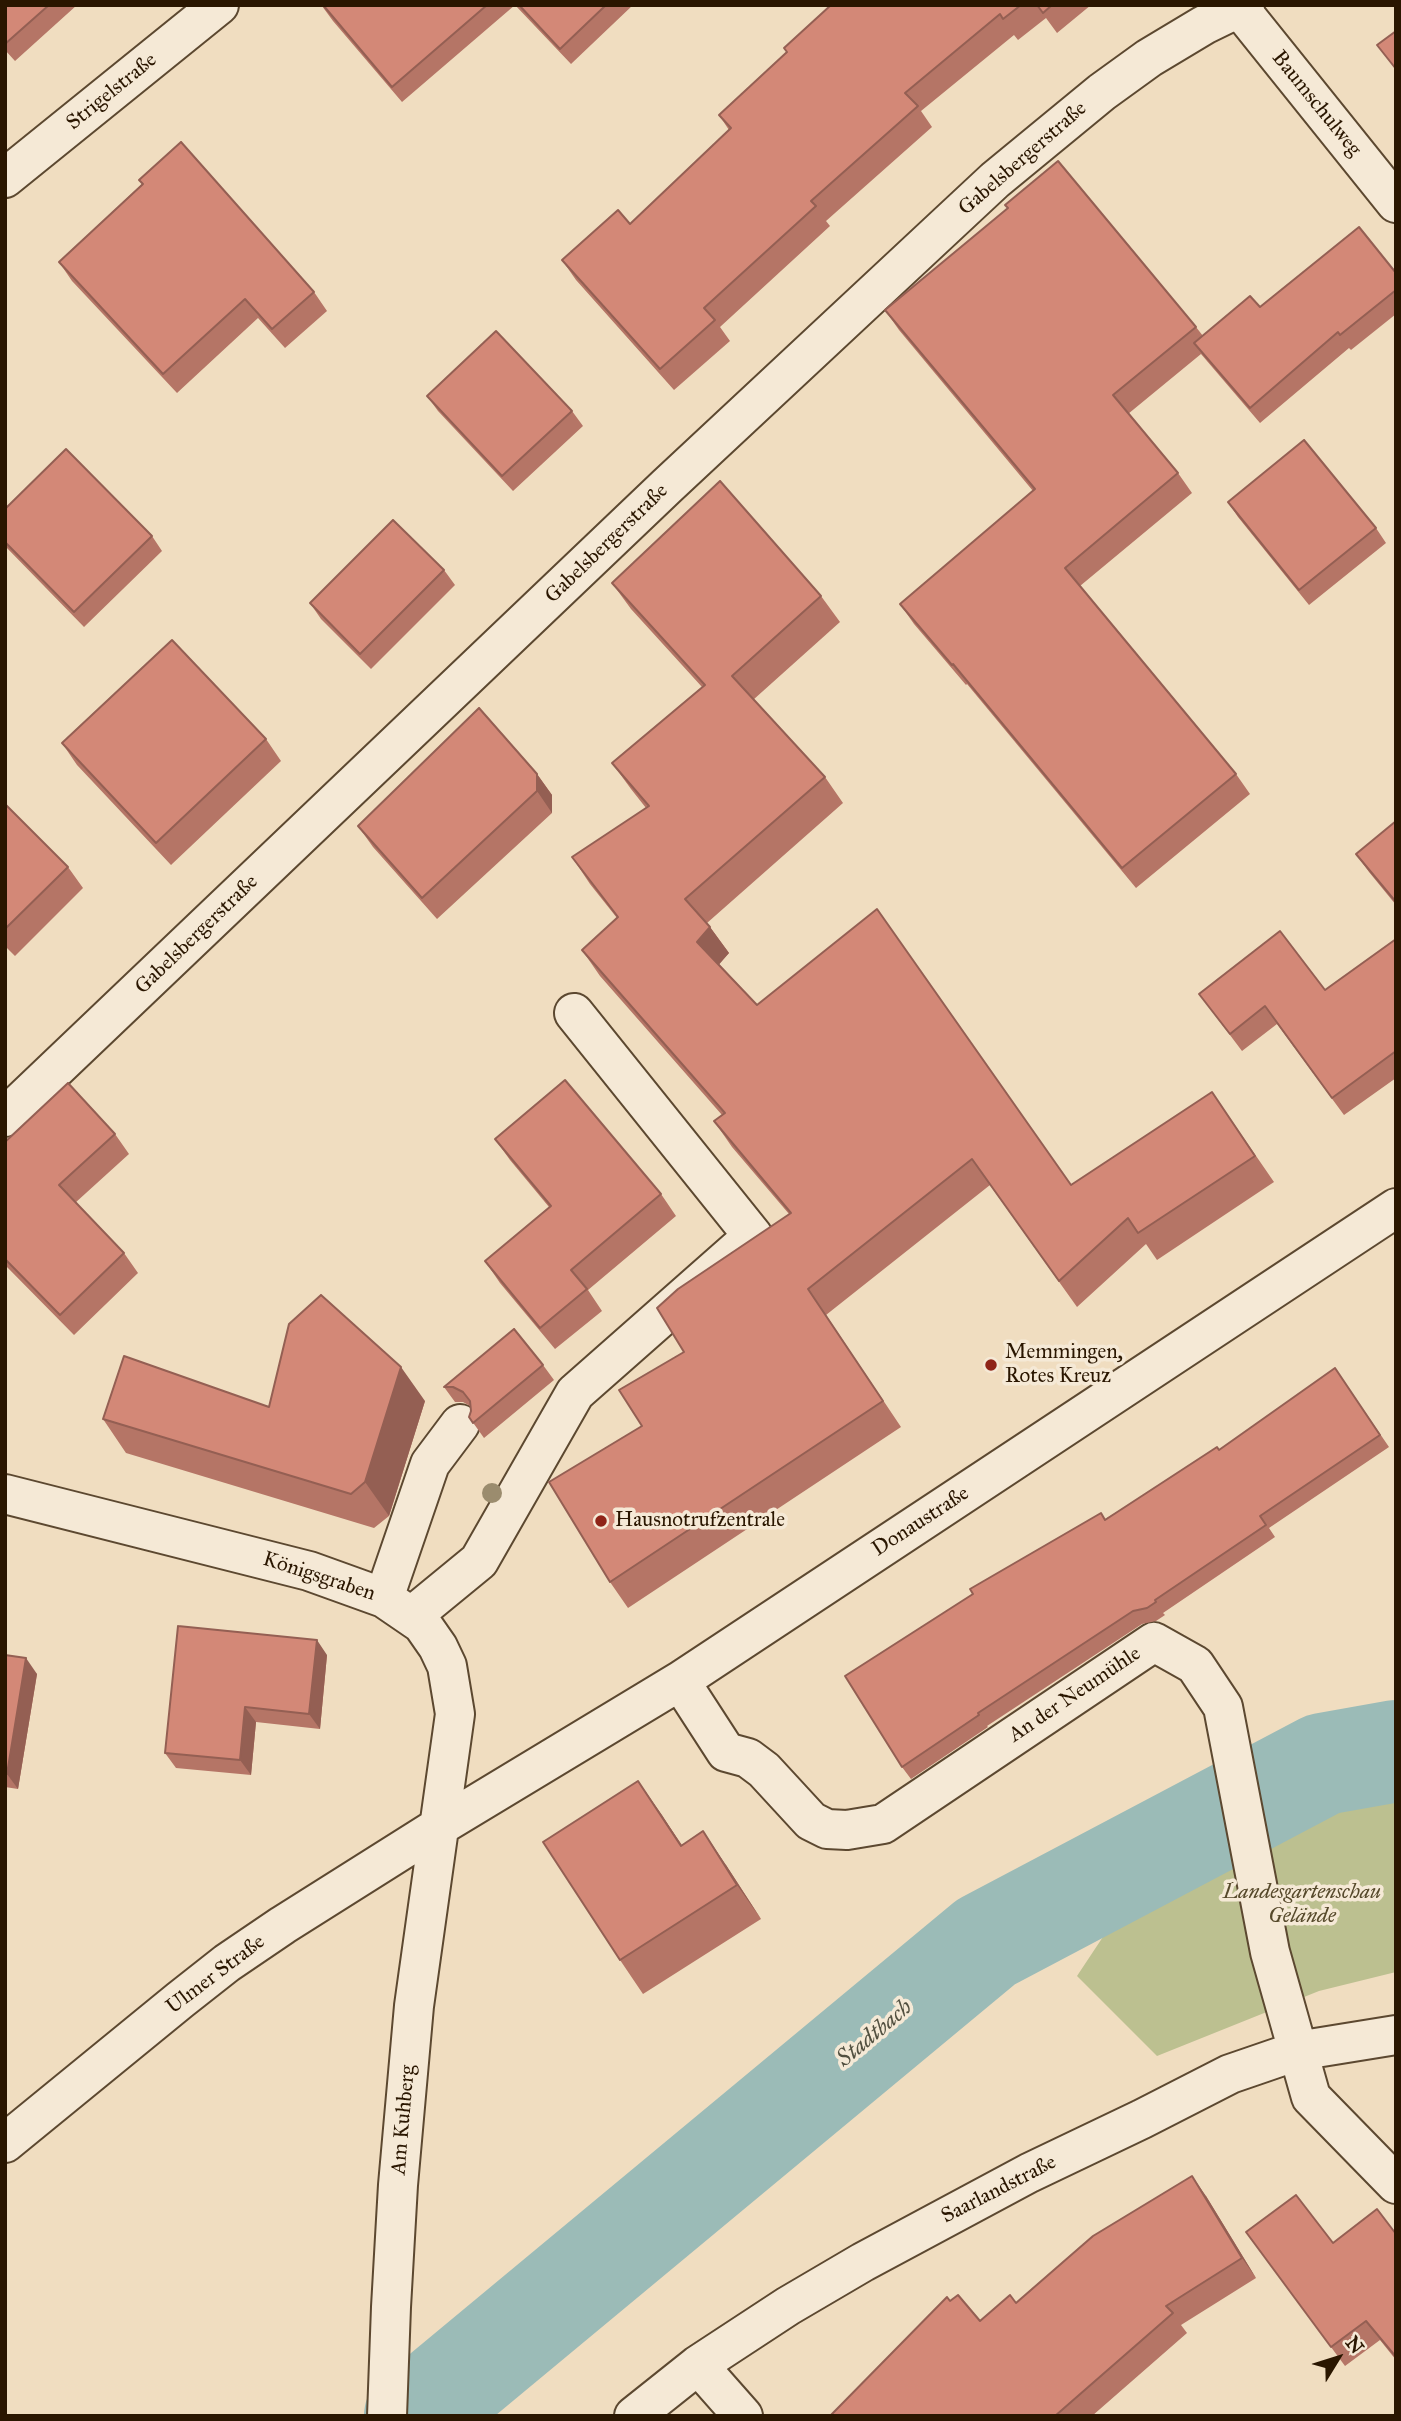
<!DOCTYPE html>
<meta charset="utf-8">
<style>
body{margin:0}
#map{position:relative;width:1401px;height:2421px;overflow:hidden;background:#f0ddc0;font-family:"IM FELL Great Primer",serif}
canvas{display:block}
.frame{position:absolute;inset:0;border:7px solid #2a1600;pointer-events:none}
.north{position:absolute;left:1303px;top:2323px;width:70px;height:70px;-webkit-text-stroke:5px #f5e9d6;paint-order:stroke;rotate:52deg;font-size:19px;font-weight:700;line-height:28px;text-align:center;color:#2a1600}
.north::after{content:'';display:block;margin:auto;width:24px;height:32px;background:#2a1600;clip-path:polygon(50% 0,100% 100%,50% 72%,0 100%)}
</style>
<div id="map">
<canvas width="1401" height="2421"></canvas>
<div class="frame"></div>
<div class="north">N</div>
</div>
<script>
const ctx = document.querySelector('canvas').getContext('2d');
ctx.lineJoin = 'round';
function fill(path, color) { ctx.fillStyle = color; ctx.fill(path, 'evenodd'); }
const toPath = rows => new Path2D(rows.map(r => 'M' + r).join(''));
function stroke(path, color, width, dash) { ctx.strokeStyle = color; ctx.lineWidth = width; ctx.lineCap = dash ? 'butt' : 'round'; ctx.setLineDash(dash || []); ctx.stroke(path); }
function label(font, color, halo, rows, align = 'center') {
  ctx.font = font + ' "IM FELL Great Primer",serif'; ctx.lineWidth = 7; ctx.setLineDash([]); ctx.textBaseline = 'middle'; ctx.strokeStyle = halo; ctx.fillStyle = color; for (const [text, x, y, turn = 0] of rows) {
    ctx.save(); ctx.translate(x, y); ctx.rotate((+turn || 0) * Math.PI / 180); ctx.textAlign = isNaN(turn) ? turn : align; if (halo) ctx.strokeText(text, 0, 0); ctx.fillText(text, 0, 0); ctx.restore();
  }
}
fill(toPath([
 [1396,1780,1396,1972,1319,1991,1157,2056,1077,1976,1144,1875,1314,1806]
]), '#bcc090');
stroke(toPath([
 [415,2416,986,1942,1323,1764,1396,1751]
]), '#9bbbb7', 102);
const minor = toPath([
 [1237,5,1396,203],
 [5,178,219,5],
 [5,1117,667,486,995,180,1102,92,1149,58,1204,25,1245,5],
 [5,1494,309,1571,384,1598,422,1624,438,1647,447,1666,455,1714,414,2006,398,2185,391,2307,387,2416],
 [384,1598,430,1464,460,1424],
 [412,1616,479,1561,575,1393,753,1236,574,1013],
 [680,1681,726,1752,748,1758,764,1770,811,1821,827,1829,847,1830,883,1824,1154,1642,1195,1665,1223,1707,1270,1952,1311,2097,1396,2184],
 [5,2143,180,2000,227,1963,283,1925,440,1826,680,1681,1396,1208],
 [698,2365,743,2416],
 [634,2416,698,2365,788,2306,863,2262,1029,2173,1142,2119,1230,2074,1297,2051,1396,2035]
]);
stroke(minor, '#5c4830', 42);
stroke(minor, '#f5e9d6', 38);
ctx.fillStyle = '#9b8c6e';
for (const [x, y] of [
 [492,1493]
]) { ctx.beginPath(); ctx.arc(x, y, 10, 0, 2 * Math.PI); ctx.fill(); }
fill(toPath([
 [5,5,77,5,15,61,5,50],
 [515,5,402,102,333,21,322,6,633,5,571,64],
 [831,5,1091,5,1057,33,1046,18,1018,40,1014,35,921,111,932,127,826,221,830,226,720,327,730,341,674,390,576,280,562,260,630,224,729,130,719,115,787,52,784,48],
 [139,180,314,292,327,311,285,348,258,318,177,393,72,281,59,262,142,184],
 [1396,273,1396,314,1351,350,1349,348,1260,423,1201,354,1128,414,1178,473,1192,493,1080,586,1236,774,1250,794,1136,888,967,684,966,685,914,624,900,604,1033,491,899,330,885,310,1196,327,1203,336,1260,307],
 [427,396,572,411,583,426,513,491,438,411],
 [1228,502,1376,528,1386,543,1309,605,1238,517],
 [5,509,152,536,162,551,84,627,5,546],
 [444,570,455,585,371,669,321,619,310,603],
 [612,583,821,596,840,622,753,700,825,777,843,803,707,923,729,953,719,964,757,1005,1071,1185,1212,1092,1274,1182,1157,1260,1146,1244,1077,1307,990,1185,826,1315,901,1427,628,1608,610,1582,642,1426,684,1352,789,1214,732,1147,714,1121,722,1115,600,976,582,950,617,918,590,884,572,857,646,808,631,789,612,763,702,687,631,609],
 [266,739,281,761,171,865,77,765,62,743],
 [537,774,552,795,552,813,437,919,373,847,358,826],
 [5,804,68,867,83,888,15,956,5,946],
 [1396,821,1396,905,1369,872,1356,854],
 [1396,939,1396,1078,1344,1115,1277,1024,1242,1051,1199,994,1325,990],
 [115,1134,129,1154,75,1203,124,1253,138,1273,74,1335,5,1265,5,1142],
 [495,1139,661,1194,676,1216,588,1290,602,1311,555,1349,500,1283,485,1261,549,1207,510,1160],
 [543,1365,554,1380,484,1438,469,1417,471,1411,470,1406,463,1402,455,1402,444,1387],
 [1335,1368,1389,1447,1269,1528,1275,1537,1163,1613,1165,1615,1156,1621,1142,1624,987,1726,988,1727,911,1779,902,1767,1105,1519,1219,1450],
 [425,1401,389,1516,374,1528,126,1453,103,1419,269,1407],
 [5,1655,37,1674,18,1789,5,1787],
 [327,1655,320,1729,256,1722,251,1775,176,1768,165,1753],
 [638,1781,682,1845,726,1865,761,1919,643,1994,620,1960],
 [1206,2196,1256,2278,1181,2325,1187,2333,1092,2416,830,2416,950,2301,980,2321,1016,2303],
 [1246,2232,1333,2243,1396,2234,1396,2360,1380,2340,1345,2366]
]), '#b57566');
fill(toPath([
 [537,774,552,795,552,813,537,791],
 [710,927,729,953,716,968,697,942],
 [401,1367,425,1401,389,1516,365,1482],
 [317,1640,327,1655,320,1729,309,1714],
 [26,1658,37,1674,18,1789,7,1774],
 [245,1707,256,1722,251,1775,240,1760],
 [638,1781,662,1815,704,1880,681,1846],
 [703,1831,726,1865,761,1919,737,1885],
 [1192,2176,1206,2196,1256,2278,1242,2258]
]), '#945f53');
const building = toPath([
 [5,5,49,5,5,44,5,5],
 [323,5,487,5,392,87,323,5],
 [519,5,606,5,560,49,519,5],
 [831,5,1021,5,1003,19,1000,14,905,93,918,106,811,201,816,206,704,308,715,320,660,369,562,260,618,210,630,224,731,128,719,115,787,52,784,48,831,5],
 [1037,5,1052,5,1043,13,1037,5],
 [1396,31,1396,69,1377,45,1396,31],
 [181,142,314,292,272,329,245,299,163,374,59,262,143,184,139,180,181,142],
 [1058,161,1196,327,1113,395,1178,473,1065,568,1236,774,1122,868,953,664,952,665,900,604,1035,489,885,310,1008,208,1005,205,1058,161],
 [1359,227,1396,273,1396,290,1340,335,1338,332,1250,408,1194,343,1250,296,1260,307,1359,227],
 [496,331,572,411,502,476,427,396,496,331],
 [1304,440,1376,528,1299,590,1228,502,1304,440],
 [66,449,152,536,74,612,5,542,5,509,66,449],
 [720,481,821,596,732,676,825,777,685,899,710,927,697,942,757,1005,877,909,1071,1185,1212,1092,1255,1156,1138,1233,1128,1218,1059,1281,972,1159,808,1289,883,1401,610,1582,549,1482,642,1426,619,1390,684,1352,657,1308,678,1289,791,1213,714,1121,725,1113,582,950,618,917,572,857,649,806,612,763,705,685,612,583,720,481],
 [393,520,444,570,360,654,310,603,393,520],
 [172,640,266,739,156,843,62,743,172,640],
 [479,708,537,774,537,791,422,898,358,826,479,708],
 [5,804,68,867,5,929,5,804],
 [1396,821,1396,902,1356,854,1396,821],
 [1280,931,1325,990,1396,939,1396,1051,1332,1098,1265,1006,1230,1034,1199,994,1280,931],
 [565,1080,661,1194,571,1270,587,1289,540,1328,485,1261,551,1206,495,1139,565,1080],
 [68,1083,115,1134,59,1185,124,1253,60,1315,5,1259,5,1142,68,1083],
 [321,1295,401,1367,365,1482,351,1494,103,1419,124,1356,269,1407,289,1324,321,1295],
 [514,1329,543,1365,473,1423,469,1417,471,1411,470,1401,463,1392,453,1387,444,1387,514,1329],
 [1335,1368,1380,1435,1260,1516,1266,1525,1155,1600,1156,1602,1147,1608,1133,1611,978,1713,979,1715,902,1767,845,1676,973,1594,970,1589,1101,1513,1105,1520,1217,1447,1219,1450,1335,1368],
 [178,1626,317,1640,309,1714,245,1707,240,1760,165,1753,178,1626],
 [5,1655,26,1658,7,1774,5,1773,5,1655],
 [638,1781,681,1846,703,1831,737,1885,620,1960,543,1842,638,1781],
 [1192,2176,1242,2258,1166,2306,1173,2313,1055,2416,830,2416,947,2297,950,2301,958,2295,980,2321,1010,2295,1016,2303,1093,2236,1192,2176],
 [1296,2195,1333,2243,1377,2209,1396,2234,1396,2357,1366,2321,1331,2347,1246,2232,1296,2195]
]);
fill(building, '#d38877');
stroke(building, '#945f53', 2);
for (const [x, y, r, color] of [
 [991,1365,7,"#8f2418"],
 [601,1521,7,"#8f2418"]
]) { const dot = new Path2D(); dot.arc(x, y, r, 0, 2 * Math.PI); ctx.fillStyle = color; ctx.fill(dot); stroke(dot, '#f5e9d6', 2.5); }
label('21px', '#2a1600', '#f5e9d6', [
 ["Strigelstraße",112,92,-39],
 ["Baumschulweg",1316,104,51],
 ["Gabelsbergerstraße",1023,159,-41],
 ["Gabelsbergerstraße",607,544,-44],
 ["Gabelsbergerstraße",197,935,-44],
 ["Donaustraße",921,1522,-33],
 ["Königsgraben",319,1577,18],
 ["An der Neumühle",1075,1695,-34],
 ["Ulmer Straße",216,1975,-37],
 ["Am Kuhberg",404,2120,-85],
 ["Saarlandstraße",999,2190,-27]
]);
label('21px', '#2a1600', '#f5e9d6', [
 ["Memmingen,",1005,1353],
 ["Rotes Kreuz",1005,1377],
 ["Hausnotrufzentrale",615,1521]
], 'left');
label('italic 21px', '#56492b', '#f5e9d6', [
 ["Landesgartenschau",1302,1893],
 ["Gelände",1302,1917]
]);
label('italic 23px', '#525040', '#f5e9d6', [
 ["Stadtbach",875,2034,-40]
]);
</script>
